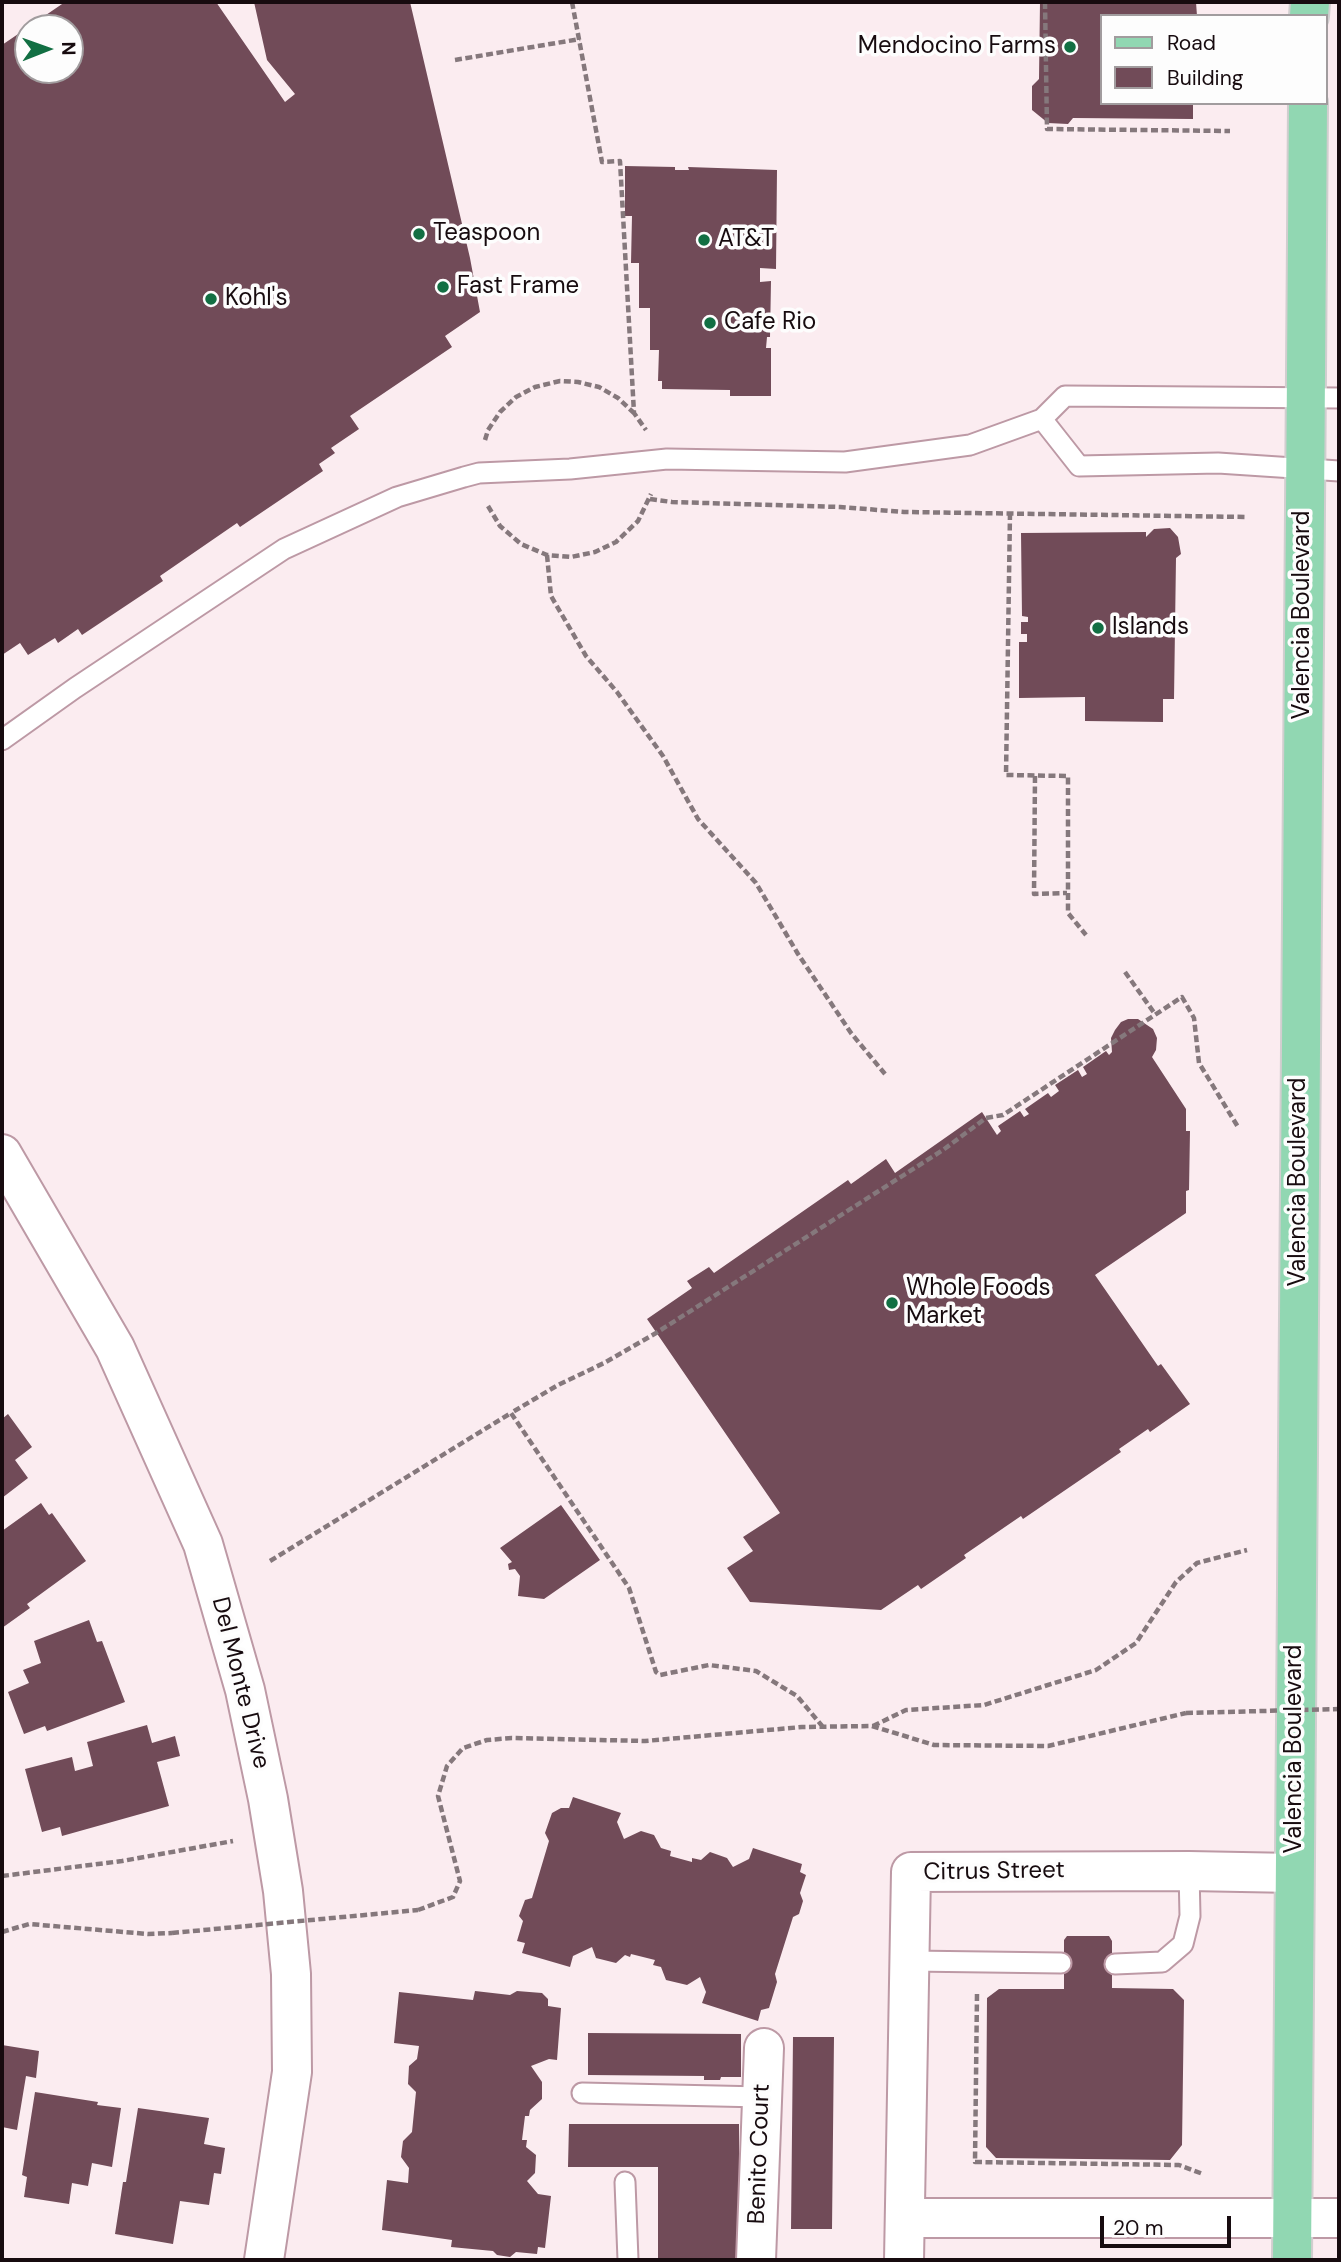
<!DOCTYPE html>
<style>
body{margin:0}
#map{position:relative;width:1341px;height:2262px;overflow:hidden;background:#fbecf0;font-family:"DM Sans",sans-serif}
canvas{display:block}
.frame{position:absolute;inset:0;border:4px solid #170b0f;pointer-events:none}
.legend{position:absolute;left:1100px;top:14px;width:228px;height:91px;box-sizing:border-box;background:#fdfdfd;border:2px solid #a19c9e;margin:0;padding:9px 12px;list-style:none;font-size:21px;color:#170b0f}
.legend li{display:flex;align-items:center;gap:14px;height:35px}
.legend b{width:35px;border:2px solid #a19c9e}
.north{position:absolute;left:14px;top:14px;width:70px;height:70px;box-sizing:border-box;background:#fdfdfd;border:2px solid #a19c9e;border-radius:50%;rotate:89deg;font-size:19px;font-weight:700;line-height:28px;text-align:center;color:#170b0f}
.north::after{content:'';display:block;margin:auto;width:24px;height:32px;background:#126f43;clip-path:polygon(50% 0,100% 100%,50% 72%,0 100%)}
.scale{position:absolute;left:1100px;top:2216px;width:131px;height:32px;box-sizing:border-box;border:4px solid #170b0f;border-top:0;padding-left:9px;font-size:21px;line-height:24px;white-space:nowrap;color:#170b0f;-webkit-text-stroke:5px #fdfdfd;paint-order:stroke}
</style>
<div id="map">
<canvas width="1341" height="2262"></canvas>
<div class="frame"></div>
<ul class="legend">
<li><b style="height:9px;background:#91d7b2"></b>Road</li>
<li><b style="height:19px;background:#714b58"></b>Building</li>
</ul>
<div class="north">N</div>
<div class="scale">20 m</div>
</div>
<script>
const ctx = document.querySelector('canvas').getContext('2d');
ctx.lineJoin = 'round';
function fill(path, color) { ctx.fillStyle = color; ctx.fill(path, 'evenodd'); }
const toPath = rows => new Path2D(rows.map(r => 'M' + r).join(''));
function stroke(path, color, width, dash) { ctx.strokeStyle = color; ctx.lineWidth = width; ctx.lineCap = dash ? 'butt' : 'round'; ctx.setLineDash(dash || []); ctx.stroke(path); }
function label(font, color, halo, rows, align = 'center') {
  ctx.font = font + ' "DM Sans",sans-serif'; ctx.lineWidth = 7; ctx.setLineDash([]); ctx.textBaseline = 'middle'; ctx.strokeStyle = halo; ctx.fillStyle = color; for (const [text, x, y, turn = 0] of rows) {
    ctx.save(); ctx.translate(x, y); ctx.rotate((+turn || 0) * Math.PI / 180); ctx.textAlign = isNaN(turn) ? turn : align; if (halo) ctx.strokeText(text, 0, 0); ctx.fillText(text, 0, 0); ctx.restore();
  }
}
fill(toPath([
 [65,2,216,2,285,102,295,94,267,60,254,2,410,2,470,258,480,312,445,336,452,347,350,416,359,429,331,448,335,453,319,464,323,471,240,527,237,523,160,576,163,581,82,635,78,629,58,643,55,638,28,655,20,643,2,655,2,45],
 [28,28,70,28,70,70,28,70],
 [1040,2,1196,2,1197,16,1101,16,1101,103,1193,103,1193,119,1073,118,1068,124,1048,123,1032,110,1032,86,1039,79],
 [625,166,675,167,675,170,689,170,688,167,777,170,776,269,760,268,760,282,771,281,770,337,767,337,766,348,771,348,771,396,730,396,730,390,662,389,662,381,658,381,659,350,650,350,650,308,639,308,639,263,631,263,632,216,625,216],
 [1170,528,1178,537,1181,554,1176,558,1174,699,1163,699,1163,722,1085,721,1085,697,1019,698,1019,642,1027,642,1027,634,1021,634,1021,622,1028,622,1028,617,1022,616,1021,533,1146,532,1146,537,1154,529],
 [1128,1019,1138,1019,1153,1029,1157,1038,1156,1050,1152,1057,1186,1109,1186,1131,1190,1131,1189,1190,1186,1191,1186,1213,1095,1275,1158,1366,1161,1364,1190,1404,1150,1432,1148,1429,1119,1449,1121,1452,1023,1519,1021,1516,964,1555,966,1558,921,1589,918,1585,881,1610,750,1602,727,1568,753,1551,743,1537,780,1513,647,1319,692,1288,687,1281,709,1267,714,1273,848,1180,851,1184,886,1159,895,1173,982,1112,997,1135,1001,1131,998,1126,1020,1111,1024,1117,1029,1114,1025,1109,1048,1093,1051,1097,1059,1091,1055,1085,1078,1070,1082,1077,1087,1074,1083,1067,1106,1051,1109,1055,1112,1052,1111,1038,1115,1030,1121,1022],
 [8,1414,32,1447,15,1460,28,1478,2,1498,2,1419],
 [41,1503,49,1515,52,1513,86,1561,27,1604,30,1608,2,1628,2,1531],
 [561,1505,600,1560,544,1599,518,1596,520,1576,515,1569,509,1570,508,1564,512,1562,500,1548],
 [89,1620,97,1642,102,1641,125,1702,47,1731,45,1726,24,1734,8,1692,29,1683,23,1670,41,1663,34,1641],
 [147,1725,152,1743,175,1736,180,1756,157,1762,169,1806,62,1836,60,1827,42,1832,25,1769,72,1757,75,1771,93,1766,87,1742],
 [573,1797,621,1813,617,1822,624,1839,641,1831,654,1835,661,1848,671,1851,670,1856,692,1862,692,1858,701,1860,710,1852,727,1858,733,1867,749,1859,753,1848,802,1864,800,1872,806,1875,800,1893,803,1901,799,1914,793,1917,775,1974,777,1982,769,2008,761,2010,758,2021,702,2003,706,1992,700,1977,687,1985,666,1980,661,1967,653,1965,655,1960,631,1954,630,1957,625,1955,616,1963,596,1958,592,1947,573,1956,570,1967,522,1953,525,1943,517,1941,523,1921,519,1916,525,1900,532,1898,549,1841,545,1833,552,1813,561,1808,569,1808],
 [1067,1936,1109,1936,1112,1941,1112,1988,1173,1989,1184,2000,1182,2145,1170,2160,996,2158,986,2147,987,1998,999,1989,1064,1989,1064,1940],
 [475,1991,510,1995,517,1991,542,1993,548,1999,548,2006,561,2008,557,2060,549,2059,531,2066,542,2082,542,2099,530,2110,529,2116,525,2116,522,2140,527,2140,526,2147,536,2155,535,2173,527,2181,538,2194,551,2196,545,2248,538,2247,537,2254,516,2252,510,2257,497,2255,493,2251,451,2247,452,2240,382,2230,387,2180,408,2183,409,2168,401,2157,403,2141,412,2132,416,2092,408,2084,409,2066,417,2059,419,2046,394,2043,399,1992,473,2000],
 [588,2033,741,2034,741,2077,721,2077,720,2080,704,2080,704,2076,588,2075],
 [793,2037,834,2037,832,2229,791,2229],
 [2,2045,39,2051,36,2078,26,2076,17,2130,2,2127],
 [35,2092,98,2102,97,2105,121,2108,112,2167,92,2163,88,2186,72,2183,69,2204,24,2197,27,2177,22,2175],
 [138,2108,209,2118,204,2144,225,2148,221,2174,214,2173,209,2205,180,2201,173,2244,115,2234,123,2182,126,2182],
 [569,2124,739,2124,739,2260,658,2260,658,2167,568,2167]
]), '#714b58');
const lane = toPath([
 [1042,419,1079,466,1218,463,1339,471],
 [2,740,75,688,284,549,397,497,464,477,479,473,570,469,667,459,845,462,970,445,1042,419,1065,396,1339,398],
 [910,1961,1061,1963],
 [1115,1964,1162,1962,1183,1944,1190,1916,1189,1871],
 [582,2093,762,2097],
 [625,2182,628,2260]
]);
const street = toPath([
 [2,1154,115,1348,203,1544,245,1690,268,1799,283,1891,291,1974,292,2072,264,2260],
 [907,2218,1339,2218],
 [756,2260,764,2048],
 [904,2260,911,1872,1189,1871,1294,1873]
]);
const primary = toPath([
 [1309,16,1310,2],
 [1292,2260,1308,103]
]);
stroke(lane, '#bd99a5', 23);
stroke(street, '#bd99a5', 42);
stroke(primary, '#d1cecf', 42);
stroke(toPath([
 [572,2,602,162,620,161,634,413,646,430],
 [1045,2,1047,129,1230,131],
 [455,60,580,39],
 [485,440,488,430,500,412,516,397,535,387,560,381,578,382,599,387,618,398,634,413],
 [650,499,672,502,840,507,904,512,1248,517],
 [488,506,500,526,521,544,547,555,571,557,595,552,616,542,638,521,651,494],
 [1010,513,1006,775,1068,776,1068,913,1086,935],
 [547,555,551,596,586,656,617,692,663,756,698,819,756,883,798,954,851,1033,885,1074],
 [1035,776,1034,894,1067,893],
 [1125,972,1155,1014],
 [270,1561,511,1413],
 [873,1726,906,1710,984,1705,1096,1670,1136,1643,1176,1582,1197,1563,1247,1550],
 [823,1727,797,1696,756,1671,709,1665,660,1675,656,1672,629,1588,511,1413,558,1385,604,1363,656,1333,943,1150,986,1118,1003,1115,1182,997,1194,1018,1199,1063,1238,1127],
 [2,1876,122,1861,233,1841],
 [418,1910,453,1897,460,1881,438,1796,447,1766,463,1748,487,1740,512,1738,645,1741,802,1727,872,1726,934,1745,1048,1746,1186,1713],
 [2,1932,29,1924,148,1934,172,1933],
 [977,1994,975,2162,1179,2165,1203,2174]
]), '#85787c', 4.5, [7, 3.5]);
stroke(lane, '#fff', 19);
stroke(street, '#fff', 38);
stroke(primary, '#91d7b2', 38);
stroke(toPath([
 [1186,1713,1339,1709],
 [172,1933,418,1910]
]), '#85787c', 4.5, [7, 3.5]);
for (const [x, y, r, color] of [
 [1070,47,7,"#126f43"],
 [419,234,7,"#126f43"],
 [704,240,7,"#126f43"],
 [443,287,7,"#126f43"],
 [211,299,7,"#126f43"],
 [710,323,7,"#126f43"],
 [1098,628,7,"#126f43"],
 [892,1303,7,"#126f43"]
]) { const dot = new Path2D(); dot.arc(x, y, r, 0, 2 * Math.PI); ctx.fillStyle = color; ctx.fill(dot); stroke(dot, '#fdfdfd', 2.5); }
label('24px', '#170b0f', '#fdfdfd', [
 ["Mendocino Farms",1056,47,"right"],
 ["Teaspoon",433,234],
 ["AT&T",718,240],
 ["Fast Frame",457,287],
 ["Kohl's",225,299],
 ["Cafe Rio",724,323],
 ["Islands",1112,628],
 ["Whole Foods",906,1289],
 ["Market",906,1317]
], 'left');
label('24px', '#170b0f', '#fdfdfd', [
 ["Valencia Boulevard",1303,615,-90],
 ["Valencia Boulevard",1299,1182,-90],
 ["Del Monte Drive",240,1683,76],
 ["Valencia Boulevard",1295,1749,-90],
 ["Citrus Street",994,1872,-1],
 ["Benito Court",760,2154,-88]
]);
</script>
